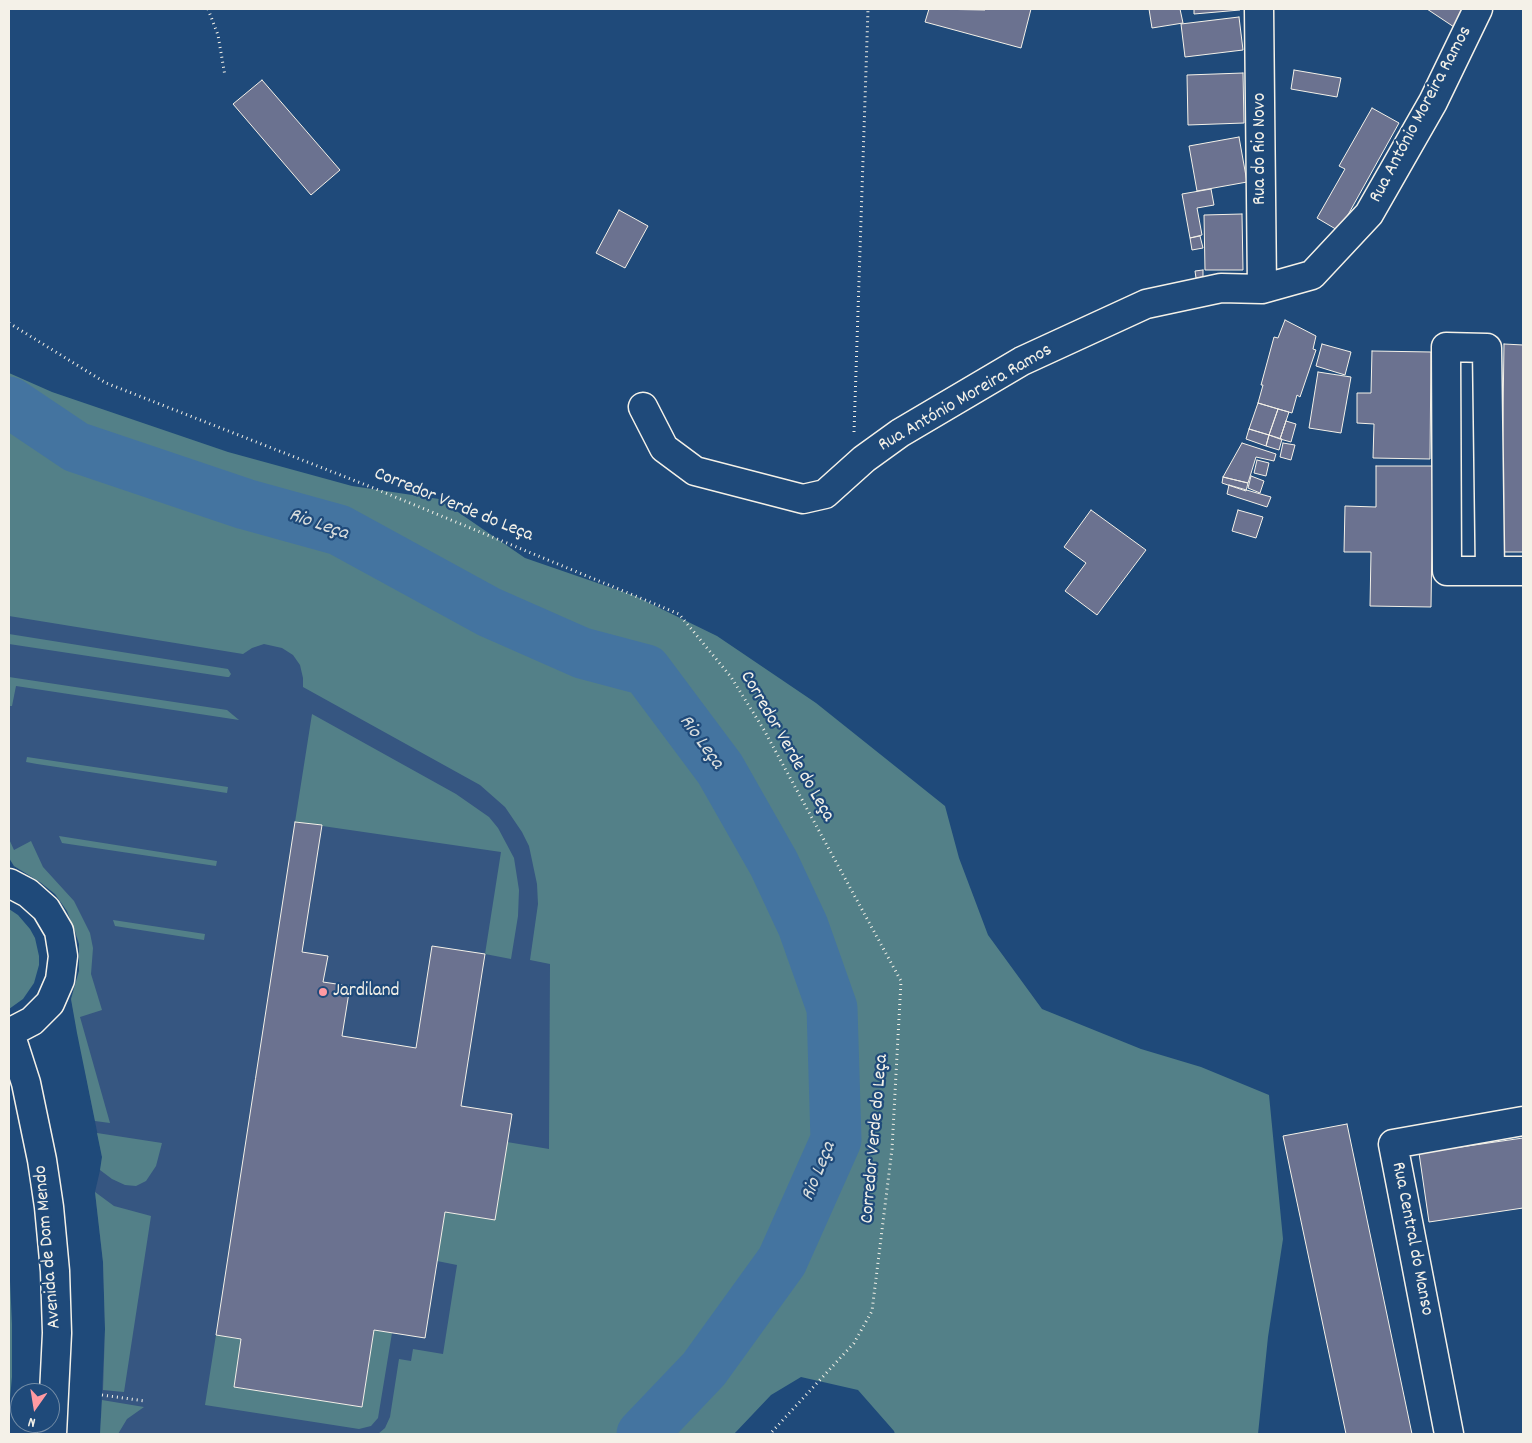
<!DOCTYPE html>
<meta charset="utf-8">
<style>
body{margin:0}
#map{position:relative;width:1532px;height:1443px;overflow:hidden;background:#1f4a7a;font-family:Dekko,sans-serif}
canvas{display:block}
.frame{position:absolute;inset:0;border:10px solid #f4f1e8;pointer-events:none}
.north{position:absolute;left:10px;top:1383px;width:50px;height:50px;box-sizing:border-box;background:#1f4a7a;border:1px solid #748da6;border-radius:50%;rotate:193deg;font-size:14px;font-weight:700;line-height:20px;text-align:center;color:#f4f1e8}
.north::after{content:'';display:block;margin:auto;width:18px;height:22px;background:#ff9aa2;clip-path:polygon(50% 0,100% 100%,50% 72%,0 100%)}
</style>
<div id="map">
<canvas width="1532" height="1443"></canvas>
<div class="frame"></div>
<div class="north">N</div>
</div>
<script>
const ctx = document.querySelector('canvas').getContext('2d');
ctx.lineJoin = 'round';
function fill(path, color) { ctx.fillStyle = color; ctx.fill(path, 'evenodd'); }
const toPath = rows => new Path2D(rows.map(r => 'M' + r).join(''));
function stroke(path, color, width, dash) { ctx.strokeStyle = color; ctx.lineWidth = width; ctx.lineCap = dash ? 'butt' : 'round'; ctx.setLineDash(dash || []); ctx.stroke(path); }
function label(font, color, halo, rows, align = 'center') {
  ctx.font = font + ' Dekko,sans-serif'; ctx.lineWidth = 4.5; ctx.setLineDash([]); ctx.textBaseline = 'middle'; ctx.strokeStyle = halo; ctx.fillStyle = color; for (const [text, x, y, turn = 0] of rows) {
    ctx.save(); ctx.translate(x, y); ctx.rotate((+turn || 0) * Math.PI / 180); ctx.textAlign = isNaN(turn) ? turn : align; if (halo) ctx.strokeText(text, 0, 0); ctx.fillText(text, 0, 0); ctx.restore();
  }
}
fill(toPath([
 [9,563,354,659,569,827,570,1193,437,1434,100,1434,105,1329,103,1262,95,1192,101,1166,102,1157,71,999,79,971,79,944,67,911,55,894,40,882,14,866,9,858]
]), '#365681');
fill(toPath([
 [9,373,52,392,228,452,352,486,439,499,525,558,635,596,717,636,816,703,945,806,959,858,988,935,1042,1009,1141,1049,1201,1067,1269,1095,1283,1239,1268,1337,1258,1434,895,1434,894,1431,858,1390,801,1377,771,1395,734,1434,378,1434,385,1428,390,1417,399,1359,411,1361,413,1349,443,1354,457,1265,437,1261,445,1212,495,1220,507,1142,549,1149,550,964,530,960,538,904,537,884,529,846,522,832,505,807,480,785,303,687,303,678,300,665,293,655,282,648,264,644,252,648,243,654,9,616],
 [9,634,228,669,231,674,229,677,227,677,9,644],
 [9,677,227,710,239,720,16,686,12,706,9,706],
 [312,714,456,794,489,817,498,828,514,858,519,890,518,916,511,959,485,954,501,852,295,822],
 [27,757,228,787,227,793,37,764,26,762],
 [59,836,217,861,216,866,62,843],
 [9,839,14,850,31,841,43,867,74,901,90,933,93,948,91,974,102,1010,80,1017,110,1123,95,1121,77,1033,71,999,79,971,79,944,75,931,67,911,55,894,40,882,14,866,9,858],
 [9,909,18,915,30,929,35,938,39,956,39,965,34,983,23,999,9,1009],
 [113,920,205,934,204,940,115,926],
 [97,1133,162,1143,156,1166,146,1181,136,1186,125,1185,112,1179,100,1170,102,1157],
 [95,1192,114,1206,151,1216,124,1392,103,1390,105,1329,103,1262],
 [9,1259,12,1324,12,1377,9,1409],
 [374,1330,392,1333,378,1418,371,1426,359,1429,205,1405,216,1335,241,1339,234,1387,362,1407],
 [102,1400,144,1407,127,1419,118,1434,100,1434]
]), '#538088');
stroke(toPath([
 [9,402,76,447,245,504,339,530,489,612,582,653,646,670,720,769,774,864,803,926,832,1008,836,1140,782,1261,704,1369,642,1434]
]), '#4474a0', 51);
const building = toPath([
 [929,9,985,10,985,9,1031,9,1021,48,925,22,929,9],
 [1149,9,1180,9,1183,23,1152,28,1149,9],
 [1194,9,1240,9,1240,10,1194,14,1194,9],
 [1427,9,1465,9,1454,27,1427,9],
 [1239,17,1243,50,1185,57,1181,24,1239,17],
 [1294,70,1341,78,1337,97,1291,89,1294,70],
 [1243,73,1244,123,1188,125,1187,75,1243,73],
 [262,80,340,170,311,195,233,104,262,80],
 [1372,108,1399,123,1339,231,1317,218,1345,169,1339,166,1372,108],
 [1239,137,1247,182,1197,191,1189,146,1239,137],
 [1211,189,1214,205,1197,208,1202,235,1190,238,1182,194,1211,189],
 [619,210,648,226,625,268,596,253,619,210],
 [1242,214,1243,270,1205,270,1204,215,1242,214],
 [1200,236,1203,248,1192,250,1190,238,1200,236],
 [1203,270,1203,277,1196,278,1195,271,1203,270],
 [1285,320,1316,336,1313,349,1316,350,1300,397,1297,395,1292,413,1258,403,1263,385,1261,385,1274,337,1278,338,1285,320],
 [1322,344,1351,352,1345,375,1316,366,1322,344],
 [1504,344,1523,345,1523,552,1501,552,1504,344],
 [1372,351,1431,352,1430,459,1373,458,1374,424,1357,423,1357,393,1371,393,1372,351],
 [1318,372,1351,377,1341,433,1309,428,1318,372],
 [1258,403,1278,409,1269,435,1249,429,1258,403],
 [1278,409,1289,412,1280,439,1269,435,1278,409],
 [1286,421,1296,424,1291,442,1280,439,1286,421],
 [1249,429,1269,435,1266,446,1246,439,1249,429],
 [1269,435,1282,439,1279,450,1266,446,1269,435],
 [1242,443,1276,454,1274,461,1256,457,1248,483,1223,477,1242,443],
 [1283,443,1295,445,1291,460,1280,457,1283,443],
 [1257,460,1269,463,1266,476,1254,473,1257,460],
 [1376,466,1433,466,1431,607,1370,606,1371,552,1344,552,1345,506,1376,507,1376,466],
 [1251,476,1264,481,1260,493,1248,488,1251,476],
 [1223,477,1248,483,1246,491,1222,483,1223,477],
 [1229,485,1271,497,1267,507,1227,494,1229,485],
 [1091,510,1146,550,1097,615,1065,591,1086,563,1064,547,1091,510],
 [1238,510,1263,517,1256,538,1232,531,1238,510],
 [295,822,322,825,302,952,328,956,323,982,350,986,342,1036,416,1048,432,946,485,954,461,1106,512,1114,495,1220,445,1212,425,1338,374,1330,362,1407,234,1387,241,1339,216,1335,295,822],
 [1347,1124,1412,1434,1346,1434,1283,1136,1347,1124],
 [1523,1138,1523,1208,1429,1222,1419,1153,1523,1138]
]);
fill(building, '#6b7290');
stroke(building, '#f4f1e8', 1);
const minor = toPath([
 [1259,9,1262,289],
 [643,407,664,448,695,471,803,499,825,494,864,459,900,433,1022,361,1146,304,1221,288,1262,289,1312,275,1369,214,1433,102,1478,9],
 [1490,571,1487,348,1446,347,1447,571,1523,571],
 [1449,1434,1393,1144,1523,1121]
]);
const major = toPath([
 [9,883,28,893,46,909,59,931,63,956,60,980,50,1003,32,1021,9,1033],
 [10,1033,26,1083,42,1160,49,1207,55,1271,57,1333,52,1434]
]);
stroke(minor, '#f4f1e8', 31);
stroke(major, '#f4f1e8', 31);
stroke(toPath([
 [208,9,218,35,225,76],
 [9,323,106,383,371,487,679,614,731,677,764,730,901,981,892,1149,872,1311,854,1343,770,1434],
 [854,432,868,9],
 [102,1395,145,1401]
]), '#f4f1e8', 3, [1, 4]);
stroke(minor, '#1f4a7a', 28);
stroke(major, '#1f4a7a', 28);
for (const [x, y, r, color] of [
 [323,992,5,"#ff9aa2"]
]) { const dot = new Path2D(); dot.arc(x, y, r, 0, 2 * Math.PI); ctx.fillStyle = color; ctx.fill(dot); stroke(dot, '#1f4a7a', 2); }
label('19px', '#f4f1e8', '#1f4a7a', [
 ["Rua António Moreira Ramos",1422,115,-62],
 ["Rua do Rio Novo",1261,149,-90],
 ["Rua António Moreira Ramos",966,399,-30],
 ["Corredor Verde do Leça",453,506,22],
 ["Corredor Verde do Leça",786,747,60],
 ["Corredor Verde do Leça",876,1139,-85],
 ["Rua Central do Manso",1411,1239,79],
 ["Avenida de Dom Mendo",49,1247,-95]
]);
label('19px', '#f4f1e8', '#1f4a7a', [
 ["Jardiland",333,992]
], 'left');
label('italic 20px', '#dadedd', '#1f4a7a', [
 ["Rio Leça",318,526,19],
 ["Rio Leça",700,743,54],
 ["Rio Leça",820,1172,-68]
]);
</script>
